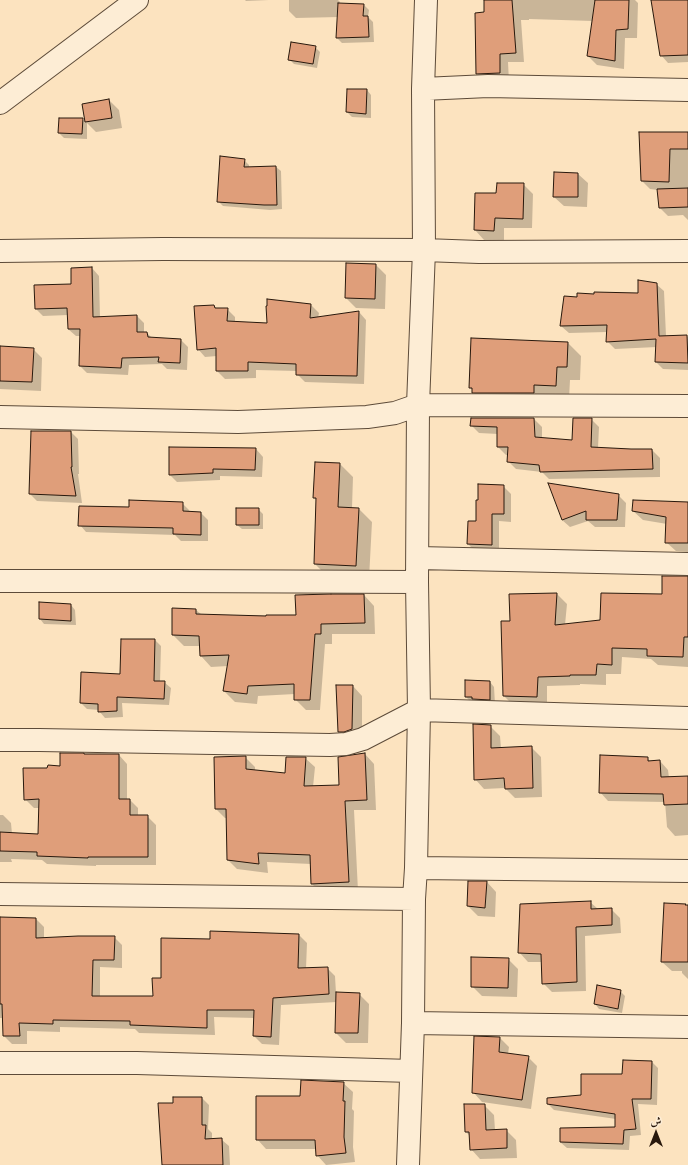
<!DOCTYPE html>
<meta charset="utf-8">
<style>
body{margin:0}
#map{position:relative;width:688px;height:1165px;overflow:hidden;background:#fce3bf;font-family:"Libre Caslon Text",Amiri,serif}
canvas{display:block}
.north{position:absolute;left:636px;top:1113px;width:40px;height:40px;-webkit-text-stroke:3px #fdedd5;paint-order:stroke;rotate:0deg;font-size:11px;font-weight:700;line-height:16px;text-align:center;color:#28180c}
.north::after{content:'';display:block;margin:auto;width:14px;height:18px;background:#28180c;clip-path:polygon(50% 0,100% 100%,50% 72%,0 100%)}
</style>
<div id="map">
<canvas width="688" height="1165"></canvas>
<div class="north">ش</div>
</div>
<script>
const ctx = document.querySelector('canvas').getContext('2d');
ctx.lineJoin = 'round';
function fill(path, color) { ctx.fillStyle = color; ctx.fill(path, 'evenodd'); }
const toPath = rows => new Path2D(rows.map(r => 'M' + r).join(''));
function stroke(path, color, width, dash) { ctx.strokeStyle = color; ctx.lineWidth = width; ctx.lineCap = dash ? 'butt' : 'round'; ctx.setLineDash(dash || []); ctx.stroke(path); }
fill(toPath([
 [245,0,269,0,246,1],
 [289,0,338,0,340,2,340,4,364,5,369,10,368,17,373,22,374,42,342,43,337,38,339,17,296,18,289,11],
 [485,0,635,0,638,3,637,38,625,38,624,69,597,65,588,56,593,21,529,19,529,20,521,20,524,62,508,62,509,82,486,83,477,73,485,13],
 [652,0,688,0,688,62,668,63,661,55],
 [315,47,320,52,317,68,294,64,289,59],
 [367,90,371,95,371,118,352,117,347,112],
 [109,100,119,110,122,128,96,132,87,123,87,139,64,138,59,133,82,119,86,122,83,105],
 [640,133,688,133,688,220,683,215,668,216,660,208,658,190,650,189,642,181],
 [244,160,249,165,249,167,276,167,281,171,282,209,270,210,223,206,218,201],
 [555,173,578,174,588,183,587,207,564,206,554,197],
 [523,184,533,194,532,228,504,228,504,240,484,240,475,230,497,194],
 [347,264,376,265,386,275,385,309,356,308,346,298],
 [92,268,99,276,100,318,137,316,144,323,144,333,147,333,153,339,181,340,188,347,187,370,167,369,162,364,129,365,128,375,87,373,80,366,81,336,76,336,68,329,68,315,43,316,36,309,72,285],
 [656,284,664,291,666,336,687,336,688,337,688,370,663,369,656,362,657,347,615,349,607,341,607,332,569,333,561,326,578,298,639,294],
 [311,305,319,313,318,318,359,312,366,320,364,384,305,382,297,374,297,371,256,370,256,378,225,379,217,371,217,356,205,357,198,349,214,306,217,309,227,309,235,317,235,323,268,324],
 [568,343,581,356,580,380,570,380,569,399,486,406,473,392,473,390,470,388],
 [0,347,33,349,42,358,41,391,0,389],
 [534,419,542,427,542,439,573,441,591,419,599,427,598,448,652,450,660,458,660,477,549,479,542,472,516,469,508,461,508,455,506,455,498,447,498,434,479,433,471,425],
 [71,432,78,439,79,474,78,474,82,503,37,501,30,494],
 [256,449,263,457,262,477,220,476,220,480,177,482,170,475],
 [340,464,353,477,352,508,358,508,372,522,369,579,328,577,315,564,317,501,314,498],
 [503,486,511,494,511,522,499,521,499,552,476,552,468,544,477,522],
 [618,495,626,503,625,527,595,527,588,521,570,527,562,520],
 [182,503,189,510,190,512,201,513,208,520,208,541,181,541,175,535,86,532,80,525,130,508],
 [688,503,688,552,676,551,666,542,667,524,643,520,633,511],
 [258,509,263,514,263,529,242,529,237,525],
 [688,577,688,667,658,665,651,659,622,657,621,674,606,674,606,685,580,684,580,685,547,686,547,707,514,706,504,696,511,622,510,595,557,594,567,604,565,625,601,621,663,595],
 [364,595,374,606,375,634,332,634,332,644,325,644,320,710,306,710,295,699,295,694,258,696,257,704,235,702,224,691,228,666,211,667,201,656,200,646,184,646,173,635,173,609,196,610,202,615,297,616],
 [71,605,75,610,76,625,44,624,40,619],
 [155,640,161,646,160,682,164,682,171,688,169,705,122,703,123,717,105,718,99,711,99,710,87,709,81,703,121,675],
 [490,682,494,687,495,704,470,701,466,697],
 [353,686,362,696,362,739,348,741,339,732],
 [490,726,500,736,501,748,531,747,541,757,542,797,515,798,505,788,484,789,475,779],
 [365,754,374,764,376,810,354,810,358,891,321,893,312,884,311,864,267,862,268,873,237,869,228,860,227,818,225,818,216,809,245,757,255,767,255,771,286,774,305,758,315,767,313,787,340,786],
 [119,755,127,764,127,800,130,800,138,808,138,816,147,816,156,825,156,865,96,865,96,866,47,864,42,860,11,859,12,862,0,862,0,815,3,815,11,823,12,834,39,835,40,808,34,808,25,799,48,769],
 [647,758,651,762,660,761,668,770,669,778,688,777,688,835,675,836,667,827,665,802,608,801,600,792],
 [487,882,496,892,495,917,478,916,468,906],
 [590,902,598,909,611,909,620,918,621,933,585,936,586,991,552,992,543,983,542,962,528,962,519,952],
 [665,904,685,905,688,906,688,979,682,973,682,971,672,971,662,962],
 [0,918,36,919,44,927,44,938,114,937,122,945,122,968,100,967,100,997,154,997,162,979,211,940,299,935,307,943,306,969,327,968,335,976,336,993,359,994,369,1004,368,1043,346,1043,336,1033,337,1002,281,1005,279,1045,262,1044,254,1036,255,1018,214,1017,215,1035,139,1033,135,1029,60,1027,60,1032,27,1031,27,1044,12,1044,4,1036,3,1018,0,1018],
 [508,959,518,969,517,997,482,996,472,986],
 [620,991,625,996,622,1013,599,1009,595,1004],
 [500,1038,509,1047,508,1054,528,1057,537,1066,531,1109,482,1102,473,1092],
 [652,1062,658,1068,657,1105,638,1104,641,1135,630,1136,629,1150,567,1148,560,1142,616,1128,616,1119,554,1110,548,1104,582,1096],
 [343,1083,353,1092,352,1109,354,1111,353,1147,355,1162,326,1165,317,1155,316,1149,266,1149,257,1139,301,1097],
 [202,1098,209,1105,208,1129,212,1133,212,1140,222,1140,229,1146,230,1165,163,1165,174,1104],
 [484,1105,494,1115,495,1130,506,1130,516,1140,517,1158,480,1159,471,1149,470,1136,466,1132]
]), '#0003');
const building = toPath([
 [484,0,512,0,516,53,500,54,500,73,476,74,475,13,484,12,484,0],
 [595,0,629,0,628,29,616,30,615,61,587,56,595,0],
 [651,0,688,0,688,55,660,56,651,0],
 [338,3,364,4,363,16,368,16,369,37,336,38,338,3],
 [291,42,316,46,313,64,288,60,291,42],
 [347,89,367,89,366,114,346,112,347,89],
 [109,99,112,118,85,122,82,104,109,99],
 [59,118,83,118,82,134,58,133,59,118],
 [639,132,688,132,688,149,670,149,669,182,641,181,639,132],
 [220,156,245,159,244,167,276,166,277,205,264,205,217,202,220,156],
 [554,172,578,173,578,197,553,197,554,172],
 [497,183,524,183,523,219,495,218,494,231,474,230,475,193,496,193,497,183],
 [688,188,688,207,659,208,657,189,688,188],
 [346,263,376,264,375,299,345,298,346,263],
 [92,267,93,317,137,315,137,332,147,332,148,337,181,339,180,363,158,362,159,357,122,358,121,368,79,366,80,329,68,329,67,308,35,309,34,285,71,284,71,268,92,267],
 [638,280,657,283,659,336,687,335,688,363,655,362,656,339,606,342,607,325,560,326,564,296,577,297,577,293,594,294,594,292,638,293,638,280],
 [267,299,311,304,310,318,359,311,357,376,296,375,296,364,248,362,248,371,216,371,216,348,197,350,194,306,214,305,215,308,228,308,227,321,267,323,266,306,267,306,267,299],
 [471,338,568,342,567,367,557,367,556,386,534,385,534,393,472,393,472,388,469,388,471,338],
 [0,346,34,348,32,382,0,381,0,346],
 [471,418,534,418,535,437,572,440,573,418,592,418,591,447,631,449,652,449,653,469,540,472,539,465,507,462,508,447,497,447,497,427,470,426,471,418],
 [31,431,71,431,72,467,71,467,76,496,29,494,31,431],
 [169,447,256,448,255,470,213,469,213,473,169,475,169,447],
 [315,462,340,463,338,507,359,508,356,566,314,564,316,498,313,498,315,462],
 [548,483,619,494,617,520,586,520,586,511,562,520,548,483],
 [478,484,504,485,504,514,492,514,492,545,467,544,468,521,476,521,476,500,478,500,478,484],
 [129,500,183,502,183,511,201,512,201,535,173,534,173,528,78,526,79,506,129,507,129,500],
 [633,500,688,502,688,543,665,543,666,517,632,511,633,500],
 [236,508,259,508,259,525,236,525,236,508],
 [662,576,688,576,688,637,684,637,683,657,647,656,647,649,612,648,612,665,597,664,596,675,570,675,570,676,538,677,537,697,503,696,501,621,510,621,509,594,557,593,555,625,600,620,601,593,662,594,662,576],
 [331,594,364,594,365,623,321,624,321,634,315,634,310,700,294,700,294,684,248,686,247,694,223,691,229,655,200,656,199,636,172,635,172,608,196,609,196,614,266,616,266,615,296,615,295,595,331,594],
 [39,602,71,604,71,621,39,619,39,602],
 [121,639,155,639,154,681,165,681,164,699,117,697,117,711,98,712,98,704,80,703,81,672,120,674,121,639],
 [465,680,490,681,490,700,472,699,472,697,465,697,465,680],
 [336,685,353,685,352,729,344,732,338,732,336,685],
 [473,724,491,725,491,748,532,746,533,788,505,789,504,778,474,780,473,724],
 [60,753,84,753,84,754,119,754,119,799,130,799,130,815,148,815,148,857,88,857,88,858,37,856,37,852,0,851,0,832,38,834,39,799,24,800,23,768,47,768,48,765,60,766,60,753],
 [365,753,367,800,345,801,349,882,311,884,310,855,258,853,259,864,227,860,226,809,215,809,214,757,246,756,246,769,285,773,286,757,306,757,304,786,339,785,338,757,365,753],
 [600,755,648,757,648,761,660,760,661,777,688,776,688,804,664,805,663,794,599,793,600,755],
 [468,881,487,881,485,908,467,906,468,881],
 [591,901,591,909,612,908,612,925,576,927,577,982,542,984,541,954,518,953,520,904,591,901],
 [664,903,686,904,685,905,688,905,688,962,661,962,664,903],
 [0,917,36,918,36,938,78,936,115,936,114,960,93,960,92,996,153,996,152,978,161,978,161,938,210,939,210,931,299,934,298,968,328,967,329,994,273,998,271,1037,253,1036,254,1010,207,1010,207,1028,130,1025,130,1021,53,1020,53,1024,19,1023,20,1036,3,1036,2,1004,0,1004,0,917],
 [471,957,509,958,508,988,471,987,471,957],
 [597,985,621,990,618,1009,594,1004,597,985],
 [336,992,360,993,358,1033,335,1033,336,992],
 [474,1036,500,1037,499,1052,529,1056,522,1100,472,1093,474,1036],
 [623,1060,652,1061,651,1099,632,1099,636,1129,624,1130,623,1144,560,1142,560,1128,615,1127,615,1114,547,1104,547,1098,581,1095,581,1074,622,1074,623,1060],
 [301,1080,344,1082,343,1101,345,1101,344,1137,346,1153,316,1156,315,1140,256,1140,256,1096,300,1096,301,1080],
 [173,1097,202,1097,202,1125,206,1125,205,1139,222,1138,223,1165,162,1165,158,1103,173,1103,173,1097],
 [464,1104,485,1104,486,1130,507,1129,507,1148,470,1150,469,1132,465,1132,464,1104]
]);
fill(building, '#df9e7a');
stroke(building, '#28180c', 1);
const minor = toPath([
 [423,89,488,86,688,90],
 [0,103,137,0],
 [0,251,163,249,424,250,479,252,688,251],
 [0,417,238,422,367,417,395,413,418,405,688,406],
 [418,558,688,564],
 [0,581,171,581,417,582],
 [0,740,39,740,330,745,346,744,363,739,419,710,688,718],
 [416,868,688,871],
 [0,894,414,899],
 [413,1023,688,1027],
 [0,1063,137,1063,411,1071],
 [408,1165,413,1023,414,899,416,868,419,710,417,582,418,405,424,250,423,89,426,0]
]);
stroke(minor, '#5d4b39', 24);
stroke(minor, '#fdedd5', 22);
</script>
